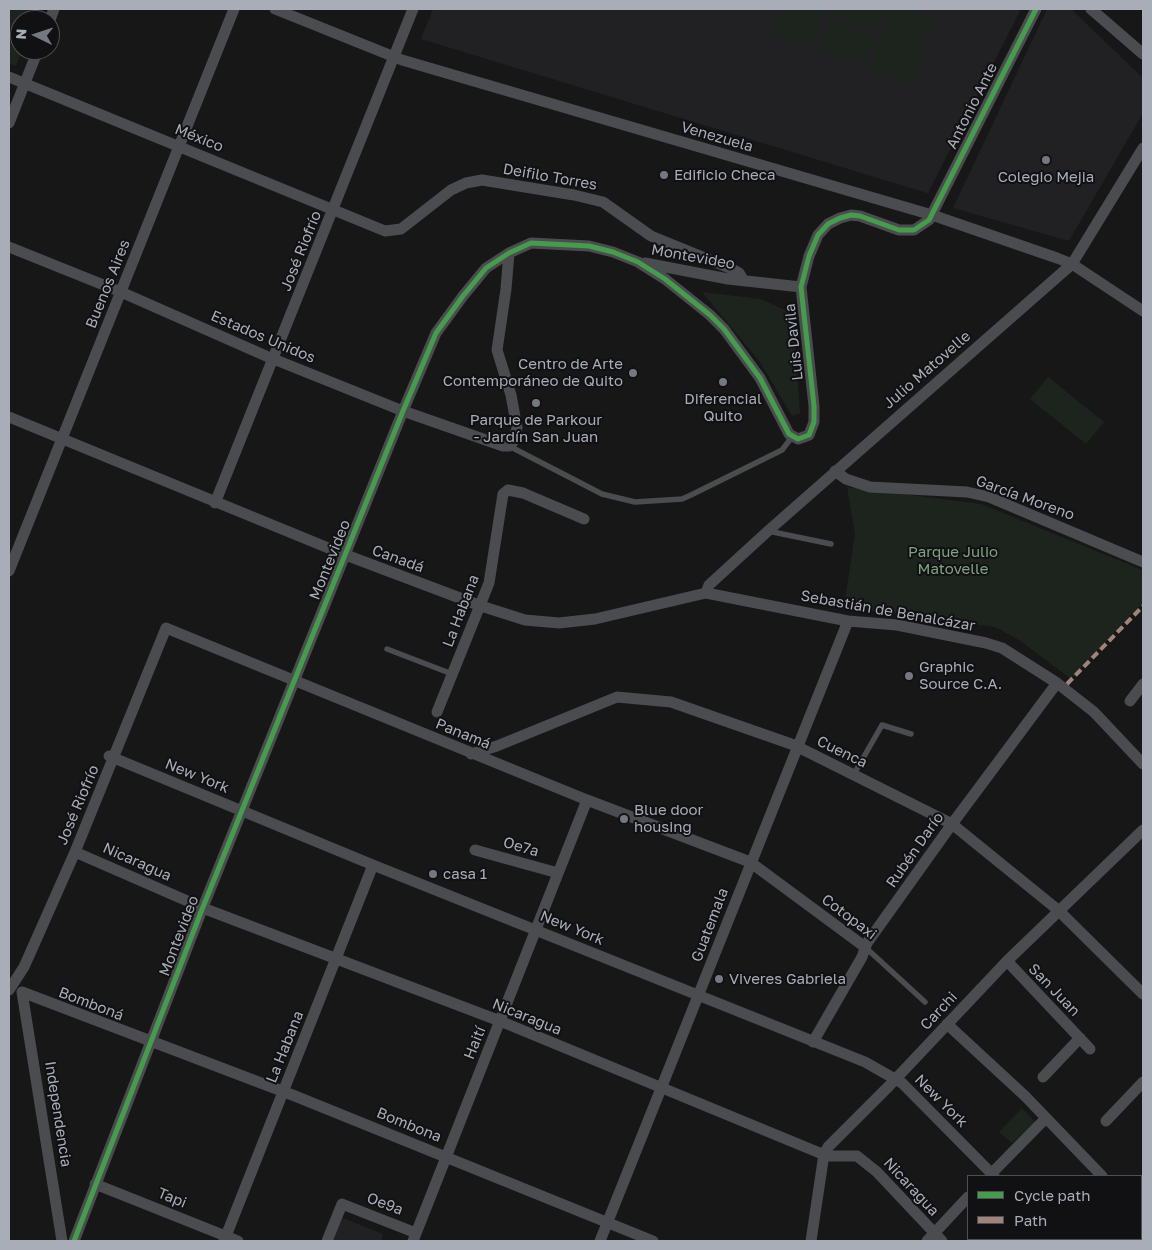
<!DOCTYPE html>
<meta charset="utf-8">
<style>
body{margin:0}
#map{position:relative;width:1152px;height:1250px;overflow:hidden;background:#171717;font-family:"Golos Text",sans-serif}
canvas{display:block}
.frame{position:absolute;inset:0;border:10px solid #a8adb8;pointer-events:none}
.legend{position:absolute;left:967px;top:1175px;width:175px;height:65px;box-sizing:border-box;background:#111113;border:1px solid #4d4f55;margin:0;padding:6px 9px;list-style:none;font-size:15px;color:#a8adb8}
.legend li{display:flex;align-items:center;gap:10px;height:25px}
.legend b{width:25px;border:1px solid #4d4f55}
.north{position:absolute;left:10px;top:10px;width:50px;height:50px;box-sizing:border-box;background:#111113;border:1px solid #4d4f55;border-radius:50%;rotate:274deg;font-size:14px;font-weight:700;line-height:20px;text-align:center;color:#a8adb8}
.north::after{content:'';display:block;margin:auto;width:18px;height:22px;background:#757880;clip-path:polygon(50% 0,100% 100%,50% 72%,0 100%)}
</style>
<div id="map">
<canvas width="1152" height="1250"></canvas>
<div class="frame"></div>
<ul class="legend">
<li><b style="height:6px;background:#469c4c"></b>Cycle path</li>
<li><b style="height:6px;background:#a18479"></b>Path</li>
</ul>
<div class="north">N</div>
</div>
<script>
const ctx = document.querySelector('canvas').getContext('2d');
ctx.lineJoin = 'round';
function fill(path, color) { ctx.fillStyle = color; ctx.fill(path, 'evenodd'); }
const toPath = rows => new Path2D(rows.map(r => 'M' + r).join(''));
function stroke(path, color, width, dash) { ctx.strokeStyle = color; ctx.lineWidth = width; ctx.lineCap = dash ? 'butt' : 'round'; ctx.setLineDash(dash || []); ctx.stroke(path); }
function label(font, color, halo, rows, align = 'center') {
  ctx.font = font + ' "Golos Text",sans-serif'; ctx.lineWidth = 4; ctx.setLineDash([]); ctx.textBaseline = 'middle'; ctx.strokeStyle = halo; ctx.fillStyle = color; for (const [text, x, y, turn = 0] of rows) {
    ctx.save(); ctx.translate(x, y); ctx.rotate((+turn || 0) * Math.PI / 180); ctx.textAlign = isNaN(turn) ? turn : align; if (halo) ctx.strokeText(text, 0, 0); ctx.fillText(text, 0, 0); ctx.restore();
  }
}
fill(toPath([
 [433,9,1021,9,928,193,950,200,421,39],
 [1047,9,1071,9,1143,78,1143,113,1069,241,953,208],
 [340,1217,383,1234,381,1241,331,1241]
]), '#212123');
fill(toPath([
 [9,9,38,9,34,20,20,20,20,50,22,50,16,66,9,63],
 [781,9,827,9,812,49,772,34],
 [836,9,880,9,885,10,877,31,833,16],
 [890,9,907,9,933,18,909,85,868,70],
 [831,21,876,37,865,66,821,50],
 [702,292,761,299,789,312,794,328,800,413,792,416,760,362],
 [1048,377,1104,422,1086,444,1030,399],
 [847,487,981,504,1143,570,1143,602,1071,679,1019,640,995,627,844,607,855,534],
 [1022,1108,1035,1122,1012,1143,999,1132]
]), '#1d241e');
stroke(toPath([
 [509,446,602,494,635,502,682,499,691,495,782,450,789,441,789,434],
 [768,531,831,544],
 [387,649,452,674],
 [854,774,882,725,911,734],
 [865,947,925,1002]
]), '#4b4c50', 5.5);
stroke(toPath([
 [275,9,402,60,932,215,1057,258,1072,264,1143,311],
 [1091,9,1143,54],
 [50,20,54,9],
 [9,77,385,231,401,229,451,190,466,183,482,180,574,195,603,202,651,236,732,269,739,273,744,281],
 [9,123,38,50],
 [9,247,121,292,266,356,403,411,503,446,509,446,513,442,517,428,511,395,497,350,506,289,509,253],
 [645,263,728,279,801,287],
 [9,417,338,552,481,606,525,620,559,623,595,619,706,593,848,621,897,625,986,643,1002,648,1057,683,1094,712,1143,764],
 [835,471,846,479,870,487,967,492,989,497,1143,562],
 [215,503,413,9],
 [9,571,234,9],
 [706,593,709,585,768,531,1072,264,1143,148],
 [1130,701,1143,684],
 [437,712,489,583,503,494,508,490,523,493,584,519],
 [471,754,497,746,617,697,671,702,794,745,952,824,1058,910,1143,994],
 [109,756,373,865,865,1062,902,1083,994,1176],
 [475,850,558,873],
 [75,852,208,910,500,1021,827,1156,857,1156,877,1172,942,1241],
 [1007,961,1090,1049],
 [9,990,24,967,75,852,166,628,587,800,750,862,865,947],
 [22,992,295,1096,653,1241],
 [22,992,62,1241],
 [947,1024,1025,1096,1102,1176],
 [813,1042,862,957,867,943,952,824,1057,683],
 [1043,1077,1080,1038],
 [1106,1121,1143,1082],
 [991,1174,1046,1118],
 [95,1184,238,1241],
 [1141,1216,1143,1219],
 [1053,1239,1056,1241],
 [74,1241,201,912,403,411,436,333,463,296,486,268,509,253,531,243,589,246,613,252,638,262,665,279,710,315,724,329,760,378,789,434,798,439,809,435,814,422,814,406,801,287,809,256,818,235,828,224,840,218,851,215,860,216,899,230,914,230,929,220,1036,9],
 [224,1241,373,865],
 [327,1241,342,1204,416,1233],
 [413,1241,587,800],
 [600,1241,848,621],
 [811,1241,824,1154,828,1147,889,1086,1007,961,1143,830],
 [927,1241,968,1197]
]), '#4b4c50', 11);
stroke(toPath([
 [1067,684,1143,606]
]), '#a18479', 4, [8, 4]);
stroke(toPath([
 [74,1241,201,912,403,411,436,333,463,296,486,268,509,253,531,243,589,246,613,252,638,262,665,279,710,315,724,329,760,378,789,434,798,439,809,435,814,422,814,406,801,287,809,256,818,235,828,224,840,218,851,215,860,216,899,230,914,230,929,220,1036,9]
]), '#469c4c', 5);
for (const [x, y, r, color] of [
 [1046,160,5,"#757880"],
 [664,175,5,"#757880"],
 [633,373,5,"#757880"],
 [723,382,5,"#757880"],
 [536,403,5,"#757880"],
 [909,676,5,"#757880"],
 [624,819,5,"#757880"],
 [433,874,5,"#757880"],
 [719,979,5,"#757880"]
]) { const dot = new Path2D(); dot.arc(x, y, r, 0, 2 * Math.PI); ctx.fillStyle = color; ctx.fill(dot); stroke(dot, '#111113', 2); }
label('15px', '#a8adb8', '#111113', [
 ["Antonio Ante",972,106,-63],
 ["Venezuela",717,137,16],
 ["México",199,138,22],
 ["Deifilo Torres",550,177,10],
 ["José Riofrío",301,251,-68],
 ["Montevideo",693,257,10],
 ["Buenos Aires",108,284,-68],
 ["Estados Unidos",263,337,23],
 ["Luis Davila",794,342,-96],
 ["Julio Matovelle",927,370,-41],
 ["García Moreno",1025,498,20],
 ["Canadá",398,559,20],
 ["Montevideo",330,560,-68],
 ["La Habana",461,611,-69],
 ["Sebastián de Benalcázar",888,611,10],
 ["Panamá",463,734,22],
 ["Cuenca",842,752,26],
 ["New York",197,776,22],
 ["José Riofrío",78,805,-67],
 ["Oe7a",521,847,16],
 ["Rubén Darío",915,850,-55],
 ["Nicaragua",137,862,24],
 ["Cotopaxi",849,917,37],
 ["Guatemala",710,925,-69],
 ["New York",572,928,22],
 ["Montevideo",179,936,-69],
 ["San Juan",1054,990,46],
 ["Bomboná",91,1004,21],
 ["Carchi",939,1011,-47],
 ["Nicaragua",527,1017,22],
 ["Haití",475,1043,-68],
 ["La Habana",285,1047,-68],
 ["New York",941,1101,45],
 ["Independencia",58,1114,81],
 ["Bombona",409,1125,22],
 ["Nicaragua",911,1187,47],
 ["Tapi",172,1198,22],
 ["Oe9a",385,1204,21]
]);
label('15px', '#a8adb8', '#111113', [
 ["Edificio Checa",674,175],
 ["Colegio Mejia",1046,177,"center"],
 ["Centro de Arte",623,364,"right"],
 ["Contemporáneo de Quito",623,381,"right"],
 ["Diferencial",723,399,"center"],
 ["Quito",723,416,"center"],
 ["Parque de Parkour",536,420,"center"],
 ["- Jardín San Juan",536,437,"center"],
 ["Graphic",919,667],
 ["Source C.A.",919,684],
 ["Blue door",634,810],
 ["housing",634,827],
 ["casa 1",443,874],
 ["Viveres Gabriela",729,979]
], 'left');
label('15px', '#7fa381', '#111113', [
 ["Parque Julio",953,552],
 ["Matovelle",953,569]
]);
</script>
